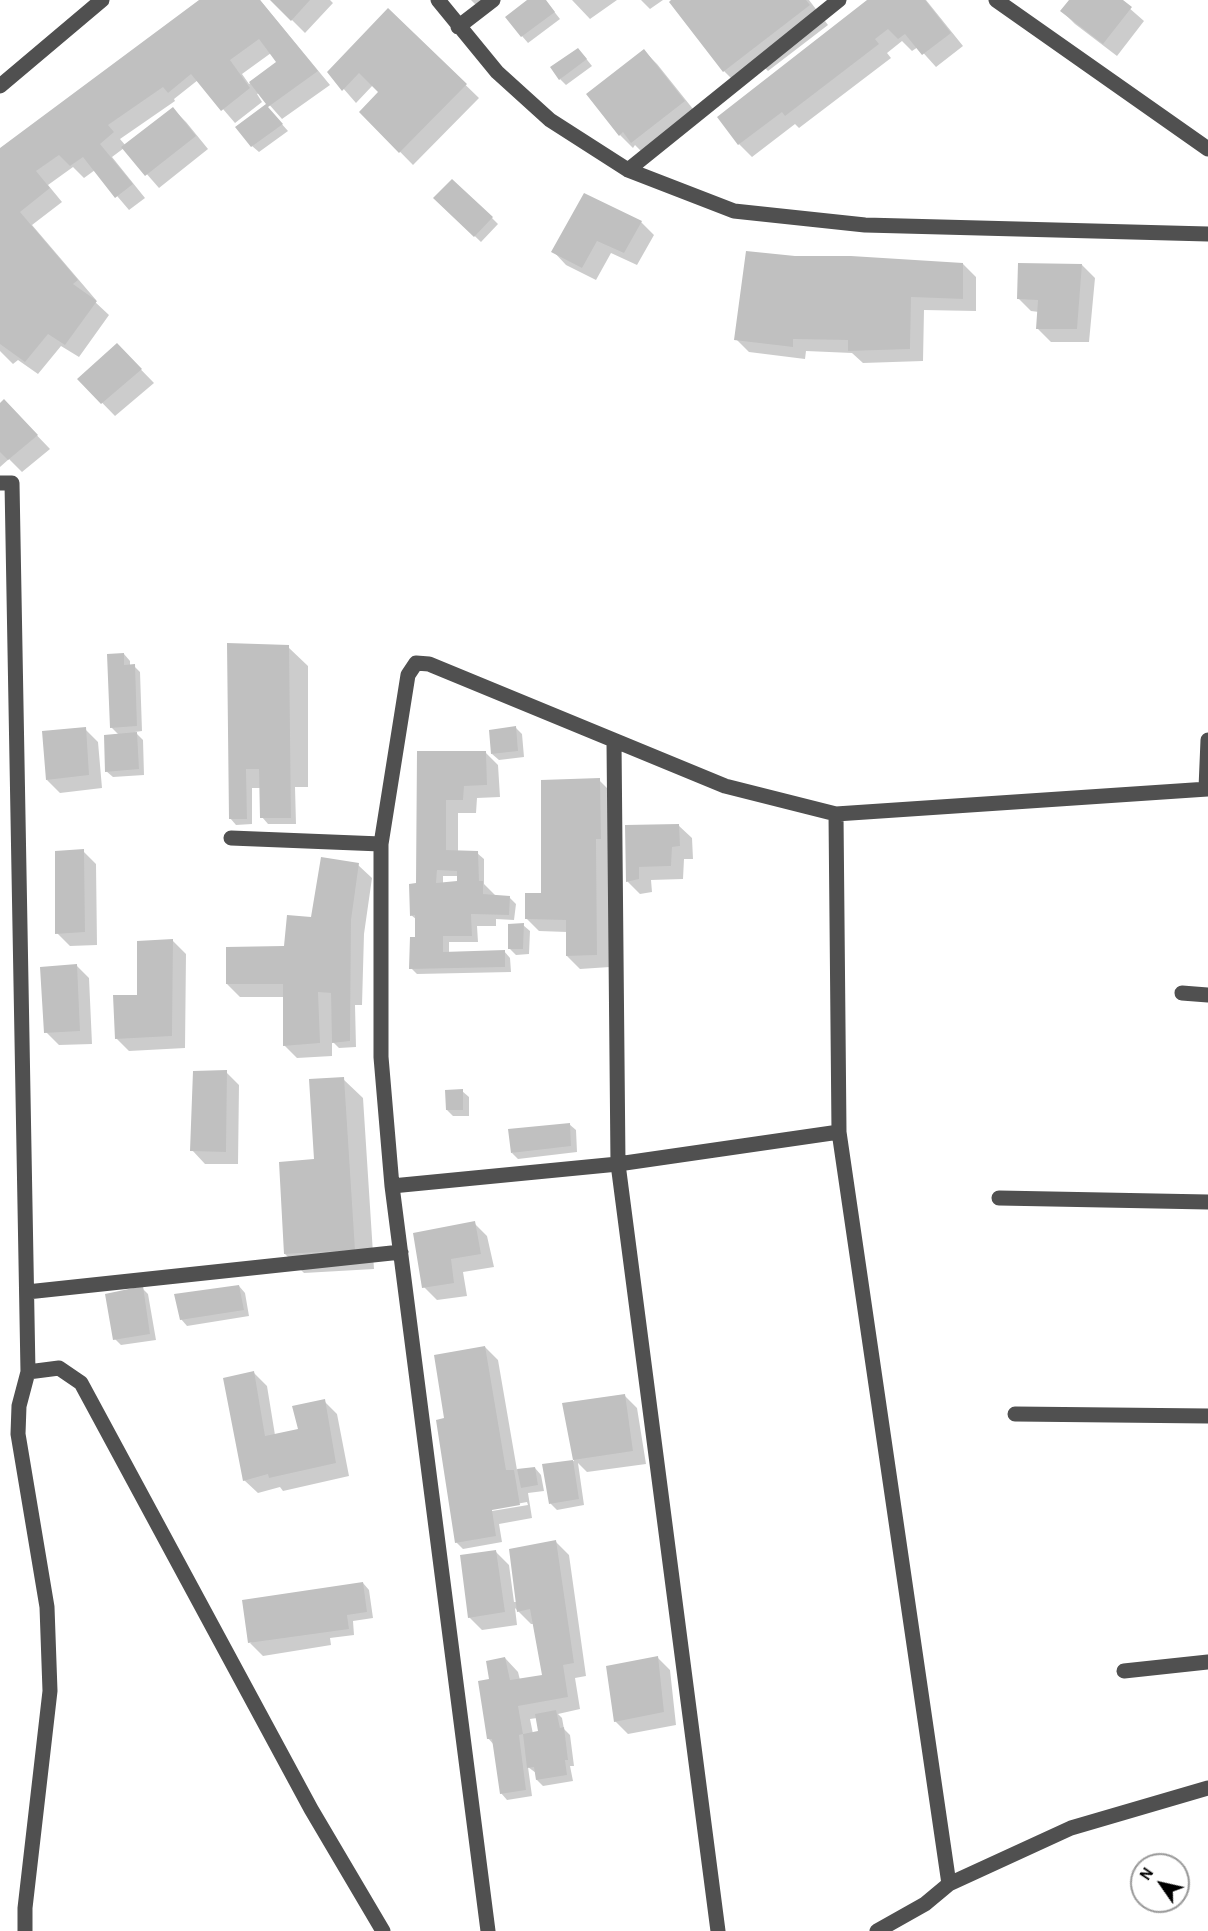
<!DOCTYPE html>
<style>
body{margin:0}
#map{position:relative;width:1208px;height:1931px;overflow:hidden;background:#fff;font-family:"Alegreya Sans",sans-serif}
canvas{display:block}
.north{position:absolute;left:1130px;top:1853px;width:60px;height:60px;box-sizing:border-box;background:#fff;border:2px solid #999;border-radius:50%;rotate:304deg;font-size:16px;font-weight:700;line-height:24px;text-align:center;color:#000}
.north::after{content:'';display:block;margin:auto;width:21px;height:27px;background:#000;clip-path:polygon(50% 0,100% 100%,50% 72%,0 100%)}
</style>
<div id="map">
<canvas width="1208" height="1931"></canvas>
<div class="north">N</div>
</div>
<script>
const ctx = document.querySelector('canvas').getContext('2d');
ctx.lineJoin = 'round';
function fill(path, color) { ctx.fillStyle = color; ctx.fill(path, 'evenodd'); }
const toPath = rows => new Path2D(rows.map(r => 'M' + r).join(''));
function stroke(path, color, width, dash) { ctx.strokeStyle = color; ctx.lineWidth = width; ctx.lineCap = dash ? 'butt' : 'round'; ctx.setLineDash(dash || []); ctx.stroke(path); }
fill(toPath([
 [202,0,260,0,330,85,282,119,259,93,257,94,262,102,235,123,198,80,174,99,175,101,120,139,126,146,173,109,186,122,208,149,159,188,124,148,112,157,145,198,129,210,95,170,84,178,73,167,48,185,62,202,32,225,96,300,94,301,109,315,79,357,61,346,38,374,18,360,13,364,0,351,0,150],
 [271,53,278,62,249,84,242,74],
 [272,0,330,0,333,3,305,33],
 [471,0,501,0,484,13],
 [530,0,545,0,560,19,528,43,522,36],
 [572,0,617,0,590,19],
 [641,0,663,0,650,9],
 [674,0,809,0,828,25,768,71,762,65,737,84,724,71,671,2],
 [870,0,926,0,963,46,936,67,918,47,912,51,902,41,887,53,891,58,799,128,795,124,752,157,739,144],
 [1071,0,1120,0,1144,21,1117,56,1075,24,1062,11],
 [388,10,479,98,413,165,361,112,380,92,373,85,356,103,329,72],
 [644,51,657,64,697,114,645,155,635,145,633,148,620,135],
 [584,56,592,66,566,85,560,79],
 [272,113,288,131,259,152,252,146],
 [435,198,492,218,498,224,481,242],
 [641,222,654,235,637,265,611,253,596,280,566,265,553,251],
 [795,258,963,264,976,277,976,311,924,310,923,361,863,363,852,353,806,351,805,359,749,352,736,339],
 [1082,265,1095,278,1089,342,1051,342,1038,329,1039,312,1031,311,1018,298],
 [117,345,154,383,115,416,79,379],
 [4,401,50,449,22,472,9,459,0,467,0,405],
 [288,647,308,666,308,787,295,787,296,824,268,824,262,817,261,788,252,788,252,824,236,825,230,818,229,769],
 [124,654,130,661,130,666,134,666,140,672,142,731,135,732,143,740,144,775,113,777,106,771,119,735,111,727],
 [516,728,522,734,524,757,499,760,492,754],
 [85,729,98,742,102,788,60,793,47,780],
 [419,752,485,752,498,765,500,797,477,798,476,813,458,813,458,852,477,853,484,859,484,884,496,896,509,897,516,904,514,920,496,919,496,926,477,926,478,942,449,942,449,953,504,951,510,958,511,972,417,974,411,968,417,938,417,920,411,915,420,885],
 [443,876,458,876,461,883,443,884],
 [599,780,612,793,610,967,580,969,567,956,567,932,539,931,526,918,543,895],
 [678,825,692,838,693,859,684,859,683,879,651,880,652,892,640,894,627,881,626,826],
 [83,851,96,864,97,945,70,946,57,933],
 [358,865,372,878,364,934,362,1005,355,1005,356,1047,339,1048,332,1041,332,1056,297,1058,284,1045,285,997,240,997,227,984,286,948],
 [523,925,530,931,529,954,516,955,510,949],
 [172,940,186,954,185,1048,129,1051,116,1038,139,996],
 [76,965,89,978,92,1044,59,1045,46,1032],
 [226,1072,239,1085,238,1164,205,1164,192,1150],
 [343,1079,363,1098,374,1269,304,1273,285,1254],
 [462,1091,469,1097,469,1116,453,1116,447,1110],
 [569,1124,576,1130,577,1152,518,1159,512,1153],
 [474,1223,487,1236,494,1267,463,1272,467,1296,437,1300,424,1287],
 [239,1286,245,1293,249,1316,187,1326,181,1319],
 [142,1288,148,1294,156,1340,121,1345,115,1339],
 [485,1347,498,1360,517,1470,535,1468,541,1475,544,1491,528,1493,532,1518,499,1524,502,1542,463,1549,456,1542,446,1419],
 [527,1502,528,1505,492,1511,489,1509],
 [254,1373,267,1386,275,1435,299,1430,324,1401,337,1414,349,1476,283,1491,280,1487,258,1493,244,1480],
 [624,1395,637,1408,646,1464,587,1472,578,1463,584,1505,557,1510,551,1504,544,1465,574,1461,564,1404],
 [556,1542,569,1555,586,1676,575,1678,580,1709,558,1714,562,1718,564,1729,570,1735,574,1766,570,1766,573,1781,543,1786,537,1780,536,1773,528,1767,532,1796,507,1800,501,1793,494,1745,488,1738,490,1680,505,1658,518,1672,520,1680,544,1676,534,1624,531,1624,515,1608,517,1625,482,1630,469,1617,496,1552,509,1565,514,1602,517,1602],
 [537,1718,539,1733,533,1734,530,1719],
 [363,1583,369,1590,373,1618,353,1621,354,1635,330,1638,331,1645,263,1656,250,1643],
 [657,1657,670,1670,676,1725,628,1734,615,1721]
]), '#0003');
fill(toPath([
 [199,0,260,0,318,71,268,107,283,124,251,147,235,127,266,104,249,82,276,62,259,39,230,60,250,88,221,111,191,74,168,93,163,87,108,125,114,132,100,144,133,184,115,198,83,157,70,166,59,155,36,171,50,188,20,212,78,280,73,284,97,301,65,345,48,334,25,362,0,344,0,148],
 [270,0,310,0,291,21],
 [527,0,546,0,555,12,521,37,505,17],
 [671,0,806,0,810,5,723,72,669,2],
 [867,0,925,0,951,33,922,55,905,34,898,39,888,29,875,39,879,44,785,116,782,112,738,145,717,117],
 [1069,0,1123,0,1132,7,1103,44,1060,11],
 [388,8,467,84,399,153,359,112,378,92,359,73,342,91,327,72],
 [578,48,587,59,559,80,550,67],
 [644,49,685,101,631,143,623,132,619,136,586,94],
 [173,107,196,136,145,176,121,147],
 [452,179,493,217,474,237,433,198],
 [584,193,642,221,624,253,597,241,582,268,551,252],
 [746,251,795,256,851,256,963,263,963,299,911,297,910,349,848,351,848,340,793,339,793,347,734,340],
 [1018,263,1082,264,1077,329,1036,329,1038,300,1017,299],
 [117,343,142,369,101,404,77,379],
 [4,399,38,435,8,460,0,452,0,403],
 [227,643,289,645,291,818,260,818,259,769,246,769,247,819,229,819],
 [124,653,124,665,135,664,137,726,110,728,107,654],
 [516,726,518,751,491,754,489,730],
 [86,727,89,775,46,780,42,731],
 [137,732,139,769,105,772,104,735],
 [417,751,486,751,487,785,464,786,463,800,446,800,446,850,478,851,479,881,483,881,483,894,510,896,509,915,471,914,472,936,443,936,443,952,505,950,505,967,409,969,410,937,415,937,415,915,410,916,409,884,416,883],
 [437,870,457,871,457,881,436,883],
 [600,778,601,839,596,839,597,955,566,956,566,920,525,919,525,893,541,893,541,780],
 [679,824,680,846,672,847,671,866,639,867,639,879,626,882,625,825],
 [84,849,85,932,55,934,55,851],
 [321,857,359,863,351,920,350,1041,332,1043,331,993,318,992,320,1043,283,1046,283,984,226,984,226,947,284,946,287,915,311,917],
 [524,923,523,949,508,949,508,924],
 [173,939,172,1036,115,1039,113,995,137,995,137,941],
 [77,964,80,1031,44,1033,40,967],
 [227,1070,226,1152,190,1151,193,1071],
 [344,1077,355,1250,284,1254,279,1162,314,1159,309,1079],
 [463,1089,463,1110,446,1110,445,1090],
 [570,1123,571,1146,511,1153,508,1129],
 [475,1221,481,1254,451,1259,454,1283,422,1288,413,1233],
 [239,1285,244,1310,180,1320,174,1294],
 [143,1286,150,1334,113,1340,105,1294],
 [485,1346,506,1470,514,1470,520,1505,492,1510,496,1536,455,1543,436,1420,444,1418,434,1355],
 [254,1371,265,1436,298,1429,292,1406,325,1399,336,1463,269,1478,268,1474,243,1481,223,1378],
 [625,1394,633,1451,573,1460,579,1499,549,1504,542,1464,573,1460,562,1403],
 [535,1467,538,1485,521,1488,517,1469],
 [556,1540,574,1663,563,1665,568,1697,518,1706,523,1734,519,1735,526,1790,500,1794,492,1739,487,1739,478,1681,489,1679,486,1661,505,1657,510,1680,542,1675,530,1609,517,1612,509,1549],
 [496,1550,505,1612,468,1618,460,1555],
 [363,1582,367,1612,347,1615,349,1629,248,1643,242,1600],
 [658,1656,664,1712,614,1722,606,1666],
 [556,1710,560,1728,564,1727,568,1760,565,1760,567,1775,536,1780,534,1767,527,1768,523,1734,538,1731,535,1714]
]), '#c0c0c0');
stroke(toPath([
 [438,0,497,72,550,120,628,170,734,211,865,225,1208,234],
 [996,0,1208,149],
 [458,27,493,0],
 [0,86,102,0],
 [628,170,839,0],
 [0,483,12,483,28,1372],
 [614,742,618,1164,718,1931],
 [1206,788,1208,740],
 [836,814,839,1132,949,1884],
 [231,838,381,844],
 [1182,993,1208,995],
 [392,1186,618,1164,839,1132],
 [999,1198,1208,1202],
 [27,1292,401,1252],
 [1015,1414,1208,1416],
 [1124,1671,1208,1662],
 [25,1931,25,1908,50,1691,47,1607,18,1434,19,1406,28,1372,59,1368,81,1383,311,1809,383,1931],
 [488,1931,392,1186,381,1057,381,844,408,675,416,663,429,664,725,786,836,814,1208,789],
 [877,1931,925,1904,949,1884,1071,1828,1208,1788]
]), '#505050', 15);
</script>
